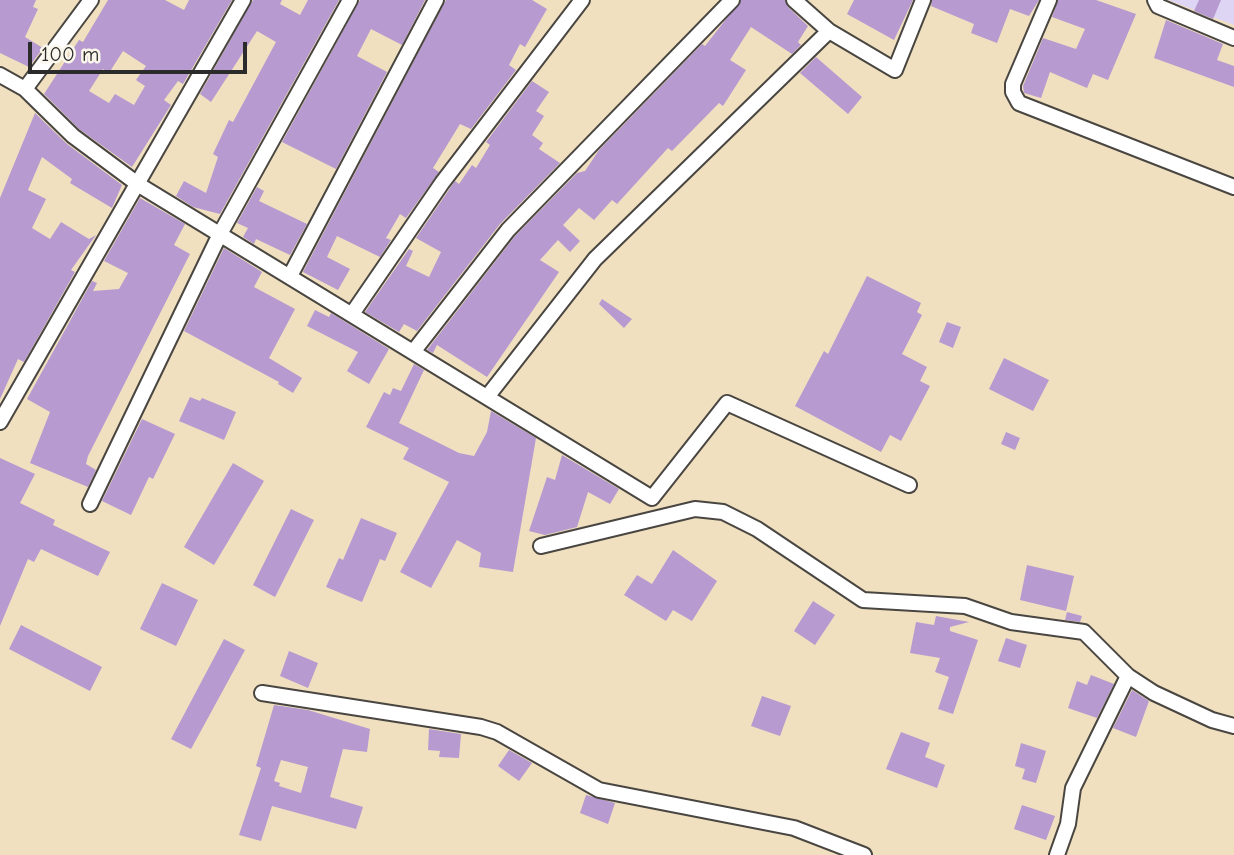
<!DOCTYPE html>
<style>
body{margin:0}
#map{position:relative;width:1234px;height:855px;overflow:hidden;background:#f0e0c0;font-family:"Comic Neue",sans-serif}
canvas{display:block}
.scale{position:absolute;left:28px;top:42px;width:219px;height:32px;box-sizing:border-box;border:4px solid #2b2b2b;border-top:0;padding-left:9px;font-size:21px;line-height:24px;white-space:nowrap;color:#2b2b2b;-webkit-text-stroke:5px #fbf7ec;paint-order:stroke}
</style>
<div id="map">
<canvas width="1234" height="855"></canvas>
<div class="scale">100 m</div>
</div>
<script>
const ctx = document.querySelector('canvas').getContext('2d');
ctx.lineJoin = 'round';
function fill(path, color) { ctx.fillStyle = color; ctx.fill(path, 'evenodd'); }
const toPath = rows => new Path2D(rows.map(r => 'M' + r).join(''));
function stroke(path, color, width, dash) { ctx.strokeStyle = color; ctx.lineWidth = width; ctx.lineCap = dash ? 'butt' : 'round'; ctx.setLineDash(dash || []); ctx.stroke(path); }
fill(toPath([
 [1168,0,1234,0,1234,25]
]), '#ded5f5');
fill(toPath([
 [0,0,36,0,33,7,38,9,25,37,43,48,29,67,0,53],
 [108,0,165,0,184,10,189,0,232,0,183,84,178,81,164,100,171,105,132,167,79,129,44,94,79,40,83,42],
 [123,51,146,66,136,80,145,86,134,105,115,94,109,103,89,91,103,69,109,73],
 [253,0,282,0,280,4,300,15,308,0,339,0,220,214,193,207,176,196,184,181,206,193,218,157,213,154,229,120,233,122,276,42,257,31,211,102,200,94],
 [360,0,425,0,402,45,371,29,357,56,387,72,336,169,282,142],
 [446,0,532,0,547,9,525,47,520,44,509,65,516,70,471,129,460,124,433,168,439,172,406,218,400,214,386,238,391,240,380,257,337,236,327,257,350,269,338,290,303,272],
 [741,0,785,0,788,7,808,26,798,42,801,45,792,54,751,27,730,60,746,70,723,106,719,103,672,151,668,148,617,204,612,200,594,220,579,208,563,225,580,241,570,252,558,240,540,260,559,272,487,377,437,345,433,353,427,350,515,236,577,173,585,171,599,150,702,44,705,46],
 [854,0,913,0,894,40,847,14],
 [932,0,1039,0,1029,16,1010,9,997,43,971,33,974,24,931,6],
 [1058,0,1096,0,1136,14,1108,80,1093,74,1087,88,1050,72,1041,98,1024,93,1023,86,1043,38,1076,49,1085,29,1052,17],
 [1199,0,1221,0,1213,19,1194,11],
 [1166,20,1223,44,1217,60,1234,66,1234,87,1154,58],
 [816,57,862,97,848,114,800,73],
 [532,81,549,92,536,111,544,116,532,135,543,143,539,149,560,163,500,224,417,331,404,324,399,332,365,312,409,249,413,251,406,266,429,277,441,252,416,238,455,181,459,184,472,165,476,168,490,145,486,142],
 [35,113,67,144,122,185,112,208,70,183,72,179,42,157,28,190,46,199,32,228,50,239,61,222,89,239,96,235,71,270,75,272,24,362,18,359,0,399,0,198],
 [257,187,264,191,259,201,307,224,290,255,256,239,254,244,243,237,248,228,237,223],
 [140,198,185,224,174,245,190,254,88,456,86,464,96,470,88,487,30,463,50,412,27,399,92,281,97,283,93,291,119,289,128,273,104,261],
 [224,248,262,272,254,287,295,309,269,358,302,378,293,393,278,384,279,382,184,331],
 [867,276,921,303,917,312,922,315,902,354,927,367,920,381,930,386,901,441,890,435,881,452,795,406,824,351,828,354],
 [602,299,632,319,624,328,599,304],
 [315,310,329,317,331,313,389,349,369,384,347,371,358,352,307,326],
 [947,322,961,327,953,348,939,342],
 [1004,358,1049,380,1033,411,989,389],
 [414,364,424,370,399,423,459,453,474,456,487,432,491,411,536,438,513,572,479,567,481,553,457,540,431,588,400,572,449,482,403,459,409,448,366,427,384,392,390,395,393,388,401,391],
 [190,397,200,401,202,398,236,412,224,440,179,421],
 [142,419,175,434,153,479,149,477,131,515,102,501],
 [1006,432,1020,438,1015,450,1001,444],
 [562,455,619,489,610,504,588,492,577,527,545,535,529,531,547,477,555,480],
 [0,458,35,474,20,503,55,520,53,525,110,552,98,576,41,549,34,562,28,559,0,626],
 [233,463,264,481,214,565,184,547],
 [291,509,314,520,275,597,253,585],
 [361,518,397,533,385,561,380,559,362,602,326,587,339,558,343,560],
 [673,550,717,581,692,621,673,610,666,621,624,595,637,575,652,584],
 [1027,565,1074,576,1066,611,1020,600],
 [162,583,198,600,176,646,140,629],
 [813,601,835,615,815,645,794,631],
 [1067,612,1082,616,1080,622,1065,620],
 [936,616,969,622,950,627,950,631,978,640,953,714,938,709,949,677,935,672,940,658,910,653,916,622,934,625],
 [21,625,102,667,90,691,9,649],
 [1006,638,1027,645,1020,668,998,661],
 [224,639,245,650,191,749,171,739],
 [289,651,318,663,308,688,280,676],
 [1091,675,1114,684,1097,718,1068,708,1077,681,1087,685],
 [1132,690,1149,701,1136,737,1113,728],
 [762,696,791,706,780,736,751,726],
 [274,705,308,710,370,729,367,752,343,749,330,797,363,807,356,829,272,806,261,841,239,835,261,768,256,766],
 [281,760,308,767,301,793,279,786,280,783,274,781],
 [429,729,461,734,459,758,439,757,440,751,428,750],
 [901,732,930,743,925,757,945,765,937,788,886,769],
 [1021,743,1046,751,1036,783,1022,779,1025,769,1015,766],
 [509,750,532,763,519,781,498,766],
 [586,795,615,803,608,824,580,813],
 [1022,805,1055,816,1046,840,1014,829]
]), '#b69ad0');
const minor = toPath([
 [1049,0,1013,84,1013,92,1019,103,1234,187],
 [1155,0,1158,6,1234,38],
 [829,31,895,70,923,0],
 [0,75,25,89,73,136,139,185,652,498,727,403,909,485],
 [25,89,91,0],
 [290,276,436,0],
 [352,314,442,183,582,0],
 [413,352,508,230,732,0],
 [487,397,595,259,829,31,794,0],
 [0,422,243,0],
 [90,504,220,234,350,0],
 [541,546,695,509,723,512,757,529,863,600,965,606,1011,622,1084,632,1128,676,1154,693,1212,720,1234,726],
 [262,693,481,727,497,732,599,790,794,828,864,855],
 [1057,855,1068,824,1073,788,1128,676]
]);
stroke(minor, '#494641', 18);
stroke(minor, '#fff', 14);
</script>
